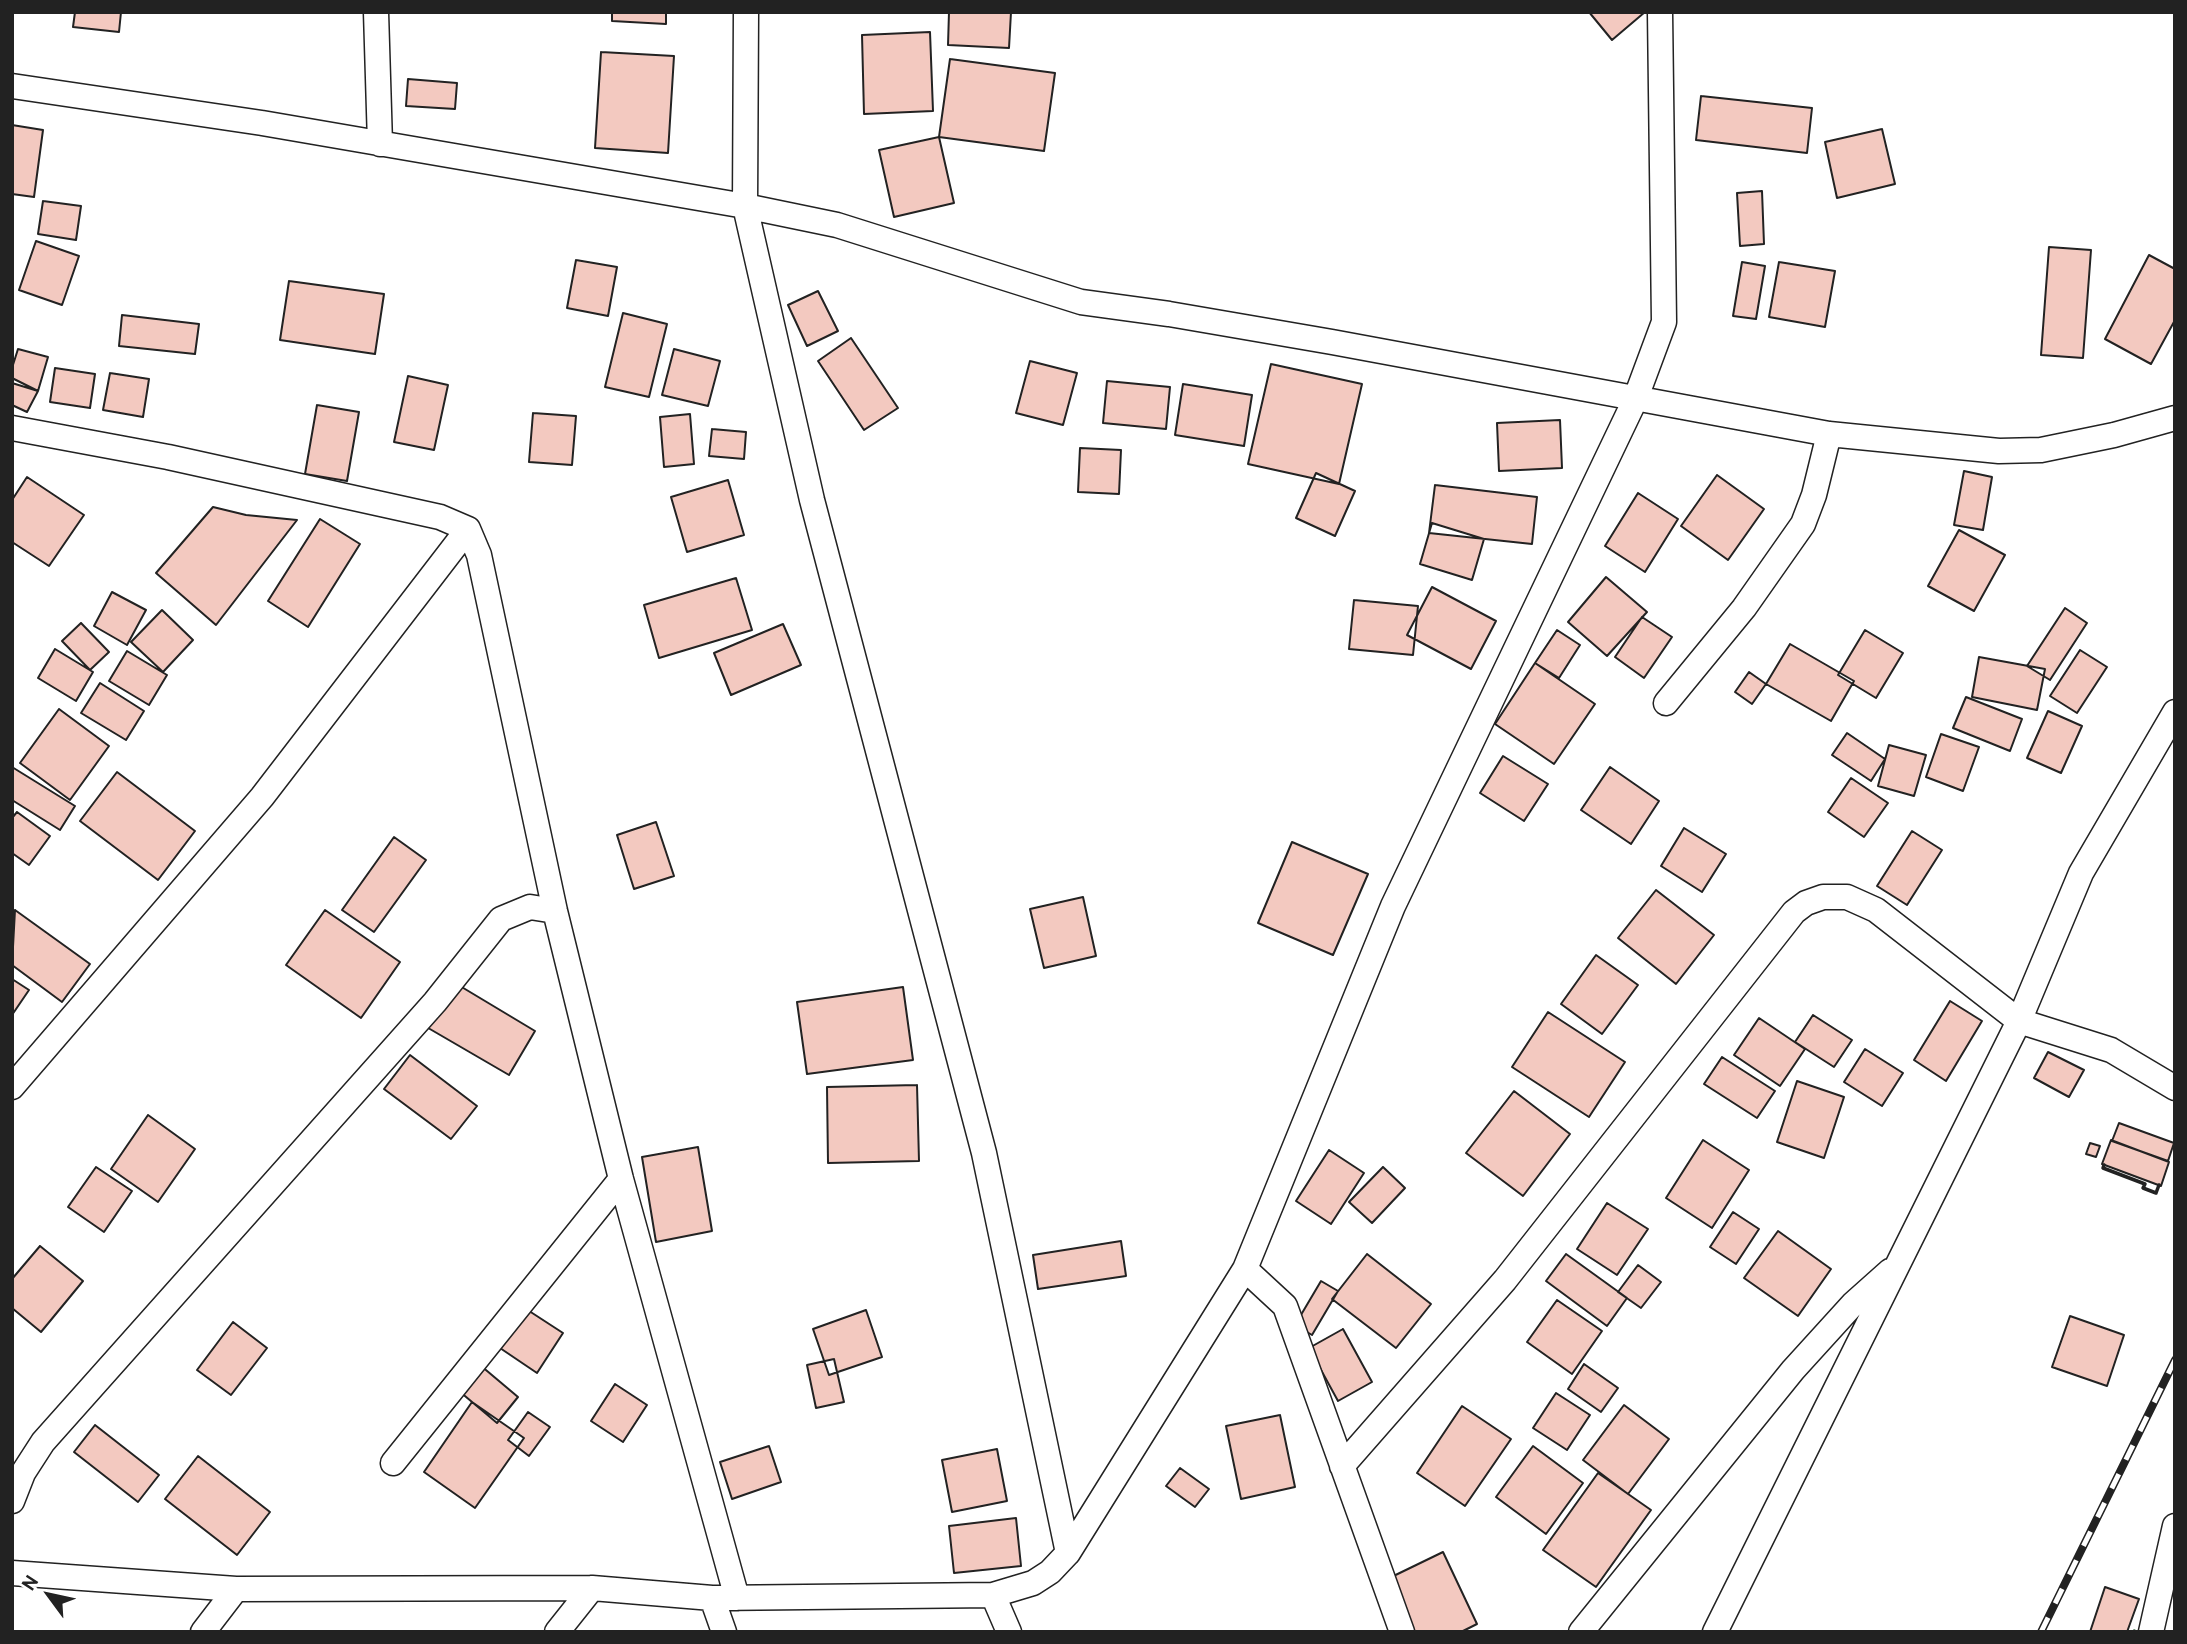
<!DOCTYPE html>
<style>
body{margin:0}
#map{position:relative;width:2187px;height:1644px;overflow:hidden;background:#fff;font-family:Overpass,sans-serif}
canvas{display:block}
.frame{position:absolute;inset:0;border:14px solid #222;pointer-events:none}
.north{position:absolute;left:14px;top:1560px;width:70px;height:70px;-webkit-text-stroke:5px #fff;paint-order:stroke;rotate:303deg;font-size:19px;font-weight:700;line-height:28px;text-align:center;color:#222}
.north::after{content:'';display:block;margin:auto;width:24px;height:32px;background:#222;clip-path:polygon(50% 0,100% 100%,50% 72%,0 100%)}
</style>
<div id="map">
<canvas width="2187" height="1644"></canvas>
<div class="frame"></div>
<div class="north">N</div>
</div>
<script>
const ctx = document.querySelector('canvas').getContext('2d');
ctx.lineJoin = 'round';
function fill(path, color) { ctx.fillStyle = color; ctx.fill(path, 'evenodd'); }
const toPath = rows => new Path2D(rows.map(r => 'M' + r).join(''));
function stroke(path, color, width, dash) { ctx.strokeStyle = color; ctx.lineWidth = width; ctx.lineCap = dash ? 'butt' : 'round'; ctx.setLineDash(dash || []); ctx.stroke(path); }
const building = toPath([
 [75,12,121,12,119,32,73,27,75,12],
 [612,12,666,12,666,24,612,21,612,12],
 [949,12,1011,12,1009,48,948,45,949,12],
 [1589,12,1645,12,1612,40,1589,12],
 [930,32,933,111,864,114,862,35,930,32],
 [601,52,674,56,668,153,595,148,601,52],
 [950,59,1055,73,1044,151,939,137,950,59],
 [408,79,457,83,455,109,406,106,408,79],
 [1701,96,1812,108,1807,153,1696,140,1701,96],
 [12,125,43,130,34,197,12,194,12,125],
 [1882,129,1895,184,1837,198,1825,142,1882,129],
 [939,137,954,203,894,217,879,150,939,137],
 [1762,191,1764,244,1740,246,1737,193,1762,191],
 [43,201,81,206,76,240,38,234,43,201],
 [36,241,79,256,62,305,19,290,36,241],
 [2049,247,2091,250,2083,358,2041,355,2049,247],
 [2149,255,2175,269,2175,320,2151,364,2105,339,2149,255],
 [576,260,617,267,608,316,567,308,576,260],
 [1742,262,1765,266,1756,319,1733,316,1742,262],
 [1779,262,1835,271,1825,327,1769,317,1779,262],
 [289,281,384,294,375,354,280,340,289,281],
 [818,291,838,331,807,346,788,305,818,291],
 [623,313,667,324,649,397,605,387,623,313],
 [122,315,199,324,195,354,119,346,122,315],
 [851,338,898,408,864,430,818,361,851,338],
 [18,349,48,357,38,391,12,383,12,368,18,349],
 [674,349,720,361,708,406,662,395,674,349],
 [1030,361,1077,373,1063,425,1016,413,1030,361],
 [1271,364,1362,384,1339,484,1248,464,1271,364],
 [55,368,95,374,90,408,50,402,55,368],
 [110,373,149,379,143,417,103,410,110,373],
 [408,376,448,385,434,450,394,442,408,376],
 [12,378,38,391,27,412,12,405,12,378],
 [1107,381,1170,387,1166,429,1103,423,1107,381],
 [1183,384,1252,395,1244,446,1175,435,1183,384],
 [317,405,359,412,347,481,305,474,317,405],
 [533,413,576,416,572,465,529,462,533,413],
 [690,414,694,464,664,467,660,417,690,414],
 [1560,420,1562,468,1499,471,1497,423,1560,420],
 [712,429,746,432,744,459,709,456,712,429],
 [1080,448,1121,450,1119,494,1078,492,1080,448],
 [1964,471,1992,477,1983,530,1954,525,1964,471],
 [1316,473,1355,491,1335,536,1296,518,1316,473],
 [1717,475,1764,509,1728,560,1681,526,1717,475],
 [27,477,84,515,49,566,12,542,12,500,27,477],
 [728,480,744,535,687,552,671,497,728,480],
 [1435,485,1537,497,1532,544,1429,533,1435,485],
 [1638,493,1678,519,1645,572,1605,546,1638,493],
 [213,507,246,515,297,520,216,625,156,573,213,507],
 [320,519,360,544,308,627,268,601,320,519],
 [1432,523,1484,539,1472,580,1420,564,1432,523],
 [1959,530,2005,555,1974,611,1928,586,1959,530],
 [1606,577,1647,612,1607,656,1568,622,1606,577],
 [736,578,752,630,659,658,644,605,736,578],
 [1432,587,1496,621,1471,669,1407,635,1432,587],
 [112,592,146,610,127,645,94,626,112,592],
 [1354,600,1418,606,1413,655,1349,649,1354,600],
 [2065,608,2087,623,2050,680,2027,666,2065,608],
 [162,610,193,640,163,672,131,642,162,610],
 [1642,617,1672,637,1644,678,1615,657,1642,617],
 [81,623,109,652,90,670,62,641,81,623],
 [783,624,801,665,731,695,714,653,783,624],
 [1557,630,1580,645,1559,678,1535,663,1557,630],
 [1865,630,1903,653,1876,698,1838,675,1865,630],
 [1790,644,1854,681,1831,721,1766,684,1790,644],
 [55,649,93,672,76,701,38,678,55,649],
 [2080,650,2107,667,2077,713,2050,696,2080,650],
 [127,651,167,675,149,705,109,681,127,651],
 [1979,657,2045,669,2037,710,1972,697,1979,657],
 [1535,663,1595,704,1554,764,1495,724,1535,663],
 [1749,672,1766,684,1752,704,1735,692,1749,672],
 [100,683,144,711,126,740,81,713,100,683],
 [1966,697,2022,719,2010,751,1953,728,1966,697],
 [59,709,109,746,70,800,20,763,59,709],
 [2048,711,2082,726,2061,773,2027,758,2048,711],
 [1847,733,1885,759,1871,781,1832,755,1847,733],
 [1941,734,1979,747,1963,791,1926,777,1941,734],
 [1889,745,1926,755,1914,796,1878,786,1889,745],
 [1503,756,1548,784,1524,821,1480,793,1503,756],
 [12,767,75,806,60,830,12,800,12,767],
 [1610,767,1659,801,1631,844,1581,810,1610,767],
 [117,772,195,831,158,880,80,821,117,772],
 [1851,778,1888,803,1864,837,1828,812,1851,778],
 [17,812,50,836,29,865,12,853,12,818,17,812],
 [656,822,674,876,634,889,617,835,656,822],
 [1684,828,1726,854,1702,892,1661,866,1684,828],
 [1912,831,1942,850,1907,905,1877,886,1912,831],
 [394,837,426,860,374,932,342,910,394,837],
 [1292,842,1368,874,1333,955,1258,923,1292,842],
 [1656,890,1714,935,1676,984,1618,938,1656,890],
 [1083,897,1096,956,1044,968,1030,909,1083,897],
 [15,910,90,964,62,1002,12,965,15,910],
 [325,910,400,962,361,1018,286,965,325,910],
 [1596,955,1638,985,1602,1034,1561,1004,1596,955],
 [12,979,29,990,12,1015,12,979],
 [450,980,535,1031,509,1075,423,1025,450,980],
 [903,987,913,1060,807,1074,797,1002,903,987],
 [1950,1001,1982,1021,1946,1081,1914,1060,1950,1001],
 [1548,1012,1625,1062,1589,1117,1512,1067,1548,1012],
 [1813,1015,1852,1040,1834,1067,1795,1042,1813,1015],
 [1759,1018,1805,1049,1780,1086,1734,1055,1759,1018],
 [1865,1049,1903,1073,1882,1106,1844,1082,1865,1049],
 [2048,1052,2084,1070,2069,1097,2034,1078,2048,1052],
 [410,1055,477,1106,451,1139,384,1089,410,1055],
 [1722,1057,1775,1091,1757,1118,1704,1084,1722,1057],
 [1797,1081,1844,1097,1824,1158,1777,1142,1797,1081],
 [917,1085,919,1161,828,1163,827,1087,917,1085],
 [1514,1091,1570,1134,1523,1196,1466,1153,1514,1091],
 [148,1115,195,1149,158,1202,111,1169,148,1115],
 [2119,1123,2174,1143,2168,1161,2112,1141,2119,1123],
 [1703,1140,1749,1170,1712,1228,1666,1198,1703,1140],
 [2111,1140,2169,1162,2161,1186,2102,1164,2111,1140],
 [2090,1143,2100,1146,2096,1157,2086,1154,2090,1143],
 [698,1147,712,1231,656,1242,642,1157,698,1147],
 [1329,1150,1364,1173,1331,1224,1296,1201,1329,1150],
 [96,1167,132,1191,104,1232,68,1207,96,1167],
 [1383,1167,1405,1188,1372,1223,1349,1202,1383,1167],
 [1607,1203,1648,1229,1617,1275,1577,1249,1607,1203],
 [1733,1212,1759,1229,1736,1264,1710,1247,1733,1212],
 [1778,1231,1831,1269,1798,1316,1744,1278,1778,1231],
 [1121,1241,1126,1276,1038,1289,1033,1255,1121,1241],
 [40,1246,83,1281,41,1332,12,1308,12,1279,40,1246],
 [1367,1254,1431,1304,1396,1348,1332,1299,1367,1254],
 [1566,1254,1627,1298,1607,1326,1546,1281,1566,1254],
 [1638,1265,1661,1282,1641,1308,1618,1292,1638,1265],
 [1321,1281,1338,1291,1312,1335,1295,1325,1321,1281],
 [1557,1300,1602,1331,1572,1374,1527,1342,1557,1300],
 [523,1307,563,1333,537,1373,497,1346,523,1307],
 [866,1310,882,1357,829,1375,813,1329,866,1310],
 [2070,1316,2124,1335,2107,1386,2052,1367,2070,1316],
 [233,1322,267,1348,231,1395,197,1370,233,1322],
 [1343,1329,1372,1382,1338,1401,1309,1348,1343,1329],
 [834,1359,844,1402,816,1408,807,1365,834,1359],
 [1584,1364,1618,1388,1601,1412,1568,1389,1584,1364],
 [480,1365,518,1397,497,1423,459,1391,480,1365],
 [615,1384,647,1405,623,1442,591,1421,615,1384],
 [1556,1393,1590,1415,1567,1450,1533,1428,1556,1393],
 [472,1402,524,1438,475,1508,424,1472,472,1402],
 [1624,1405,1669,1439,1628,1494,1583,1460,1624,1405],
 [1462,1406,1511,1439,1465,1506,1417,1473,1462,1406],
 [528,1412,550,1427,529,1456,508,1440,528,1412],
 [1280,1415,1295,1487,1241,1499,1226,1426,1280,1415],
 [95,1425,159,1475,138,1502,74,1452,95,1425],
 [769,1446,781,1482,732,1499,720,1462,769,1446],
 [1533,1446,1583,1483,1546,1534,1496,1497,1533,1446],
 [997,1449,1007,1501,952,1512,942,1460,997,1449],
 [198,1456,270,1512,237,1555,165,1499,198,1456],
 [1180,1468,1209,1489,1195,1507,1166,1486,1180,1468],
 [1598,1473,1651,1510,1596,1587,1543,1550,1598,1473],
 [1016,1518,1021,1566,954,1573,949,1526,1016,1518],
 [1443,1552,1477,1624,1461,1632,1400,1632,1377,1584,1443,1552],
 [2105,1587,2139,1599,2127,1632,2090,1632,2105,1587]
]);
fill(building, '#f3c9c0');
stroke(building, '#222', 2);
const street = toPath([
 [376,12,380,144],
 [746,12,745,206,812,500,984,1153,1068,1553],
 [12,86,262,123,745,206,837,225,1081,302,1169,314,1332,342,1829,434,1999,451,2041,450,2114,435,2175,418],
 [12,428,168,457,440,517,468,529,479,555,555,911,621,1179,737,1598],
 [1666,703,1744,608,1803,524,1814,495,1829,434],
 [12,1087,262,797,468,529],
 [1245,1269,1285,1306,1402,1632],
 [393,1463,621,1179],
 [1342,1466,1505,1280,1794,912,1806,903,1823,897,1847,897,1876,910,2019,1021,2111,1050,2175,1088],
 [12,1501,23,1473,43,1442,435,1002,501,919,530,907,555,911],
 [12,1573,236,1589,592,1588,712,1598,993,1595,1033,1583,1050,1572,1068,1553,1245,1269,1393,906,1635,400,1664,322,1660,12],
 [993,1595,1009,1632],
 [712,1598,724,1632],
 [203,1632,236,1589],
 [557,1632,592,1588],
 [1581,1632,1793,1370,1853,1304,1890,1271],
 [1715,1632,2019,1021,2081,873,2175,712],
 [2151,1632,2175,1526]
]);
stroke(street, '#222', 27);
stroke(street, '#fff', 24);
const rail = toPath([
 [2041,1632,2175,1360]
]);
stroke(rail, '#222', 8);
stroke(rail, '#fff', 5, [16]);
stroke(toPath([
 [2135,1632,2136,1630]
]), '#2f5e38', 5, [3.5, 5]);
stroke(toPath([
 [2104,1165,2103,1168,2145,1184,2143,1188,2156,1193,2159,1185]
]), '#222', 3.5);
</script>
